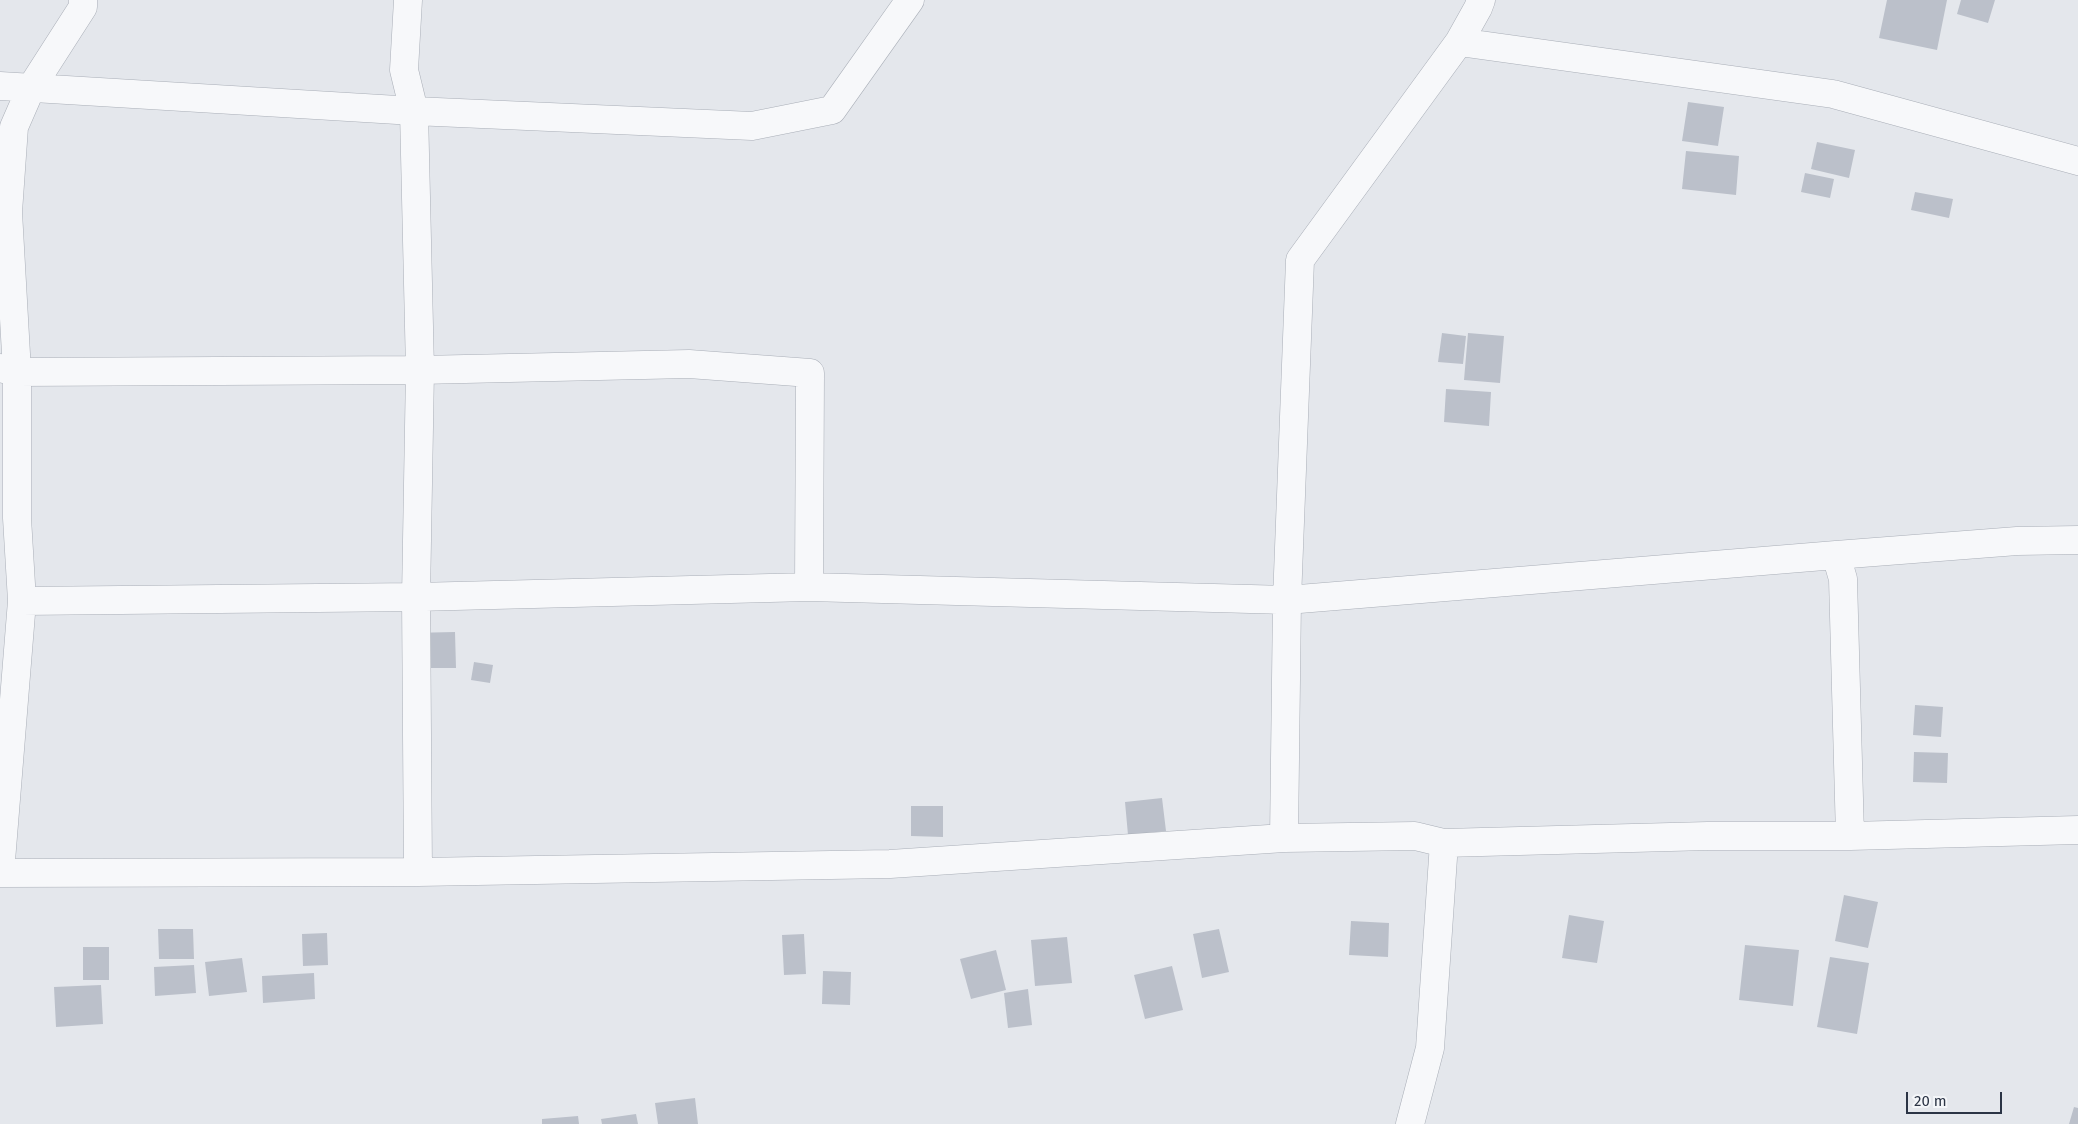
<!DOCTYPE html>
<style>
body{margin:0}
#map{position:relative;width:2078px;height:1124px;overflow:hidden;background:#e4e7ec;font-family:"Fira Sans",sans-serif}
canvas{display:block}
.scale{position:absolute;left:1906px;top:1092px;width:96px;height:22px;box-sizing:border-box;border:2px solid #2b3445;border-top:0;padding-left:6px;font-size:15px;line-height:18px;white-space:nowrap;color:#2b3445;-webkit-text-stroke:4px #f4f6f9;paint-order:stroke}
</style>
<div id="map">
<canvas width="2078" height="1124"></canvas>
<div class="scale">20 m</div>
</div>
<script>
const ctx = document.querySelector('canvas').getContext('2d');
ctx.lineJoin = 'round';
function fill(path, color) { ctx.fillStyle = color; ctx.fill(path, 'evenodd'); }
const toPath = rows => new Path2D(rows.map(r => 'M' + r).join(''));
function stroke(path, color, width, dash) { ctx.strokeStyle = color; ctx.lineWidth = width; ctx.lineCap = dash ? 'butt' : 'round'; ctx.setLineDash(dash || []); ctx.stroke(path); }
fill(toPath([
 [1887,0,1947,0,1937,50,1879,38],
 [1961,0,1995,0,1988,23,1957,14],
 [1688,102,1724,107,1718,146,1682,141],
 [1817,142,1855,150,1849,178,1811,169],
 [1686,151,1739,156,1736,195,1682,189],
 [1805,173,1834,179,1830,198,1801,192],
 [1915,192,1953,199,1949,218,1911,210],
 [1442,333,1466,336,1463,364,1438,362],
 [1468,333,1504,336,1500,383,1464,380],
 [1446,389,1491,392,1489,426,1444,422],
 [455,632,456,668,411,668,410,633],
 [474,662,493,665,490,683,471,680],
 [1915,705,1943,707,1941,737,1913,735],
 [1914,752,1948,753,1947,783,1913,782],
 [1162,798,1166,831,1128,835,1125,802],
 [911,806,943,806,943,837,911,836],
 [1844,895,1878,902,1868,948,1835,941],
 [1569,915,1604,921,1597,963,1562,958],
 [1351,921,1389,923,1388,957,1349,955],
 [158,929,193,929,194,959,159,959],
 [1219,929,1229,972,1202,978,1193,934],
 [327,933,328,965,303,966,302,934],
 [804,934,806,974,784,975,782,935],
 [1067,937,1072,983,1035,986,1031,940],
 [1745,945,1799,950,1793,1006,1739,1000],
 [83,947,109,947,109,980,83,980],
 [996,950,1006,990,971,999,960,959],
 [1830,957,1869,963,1857,1034,1817,1027],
 [242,958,247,992,209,996,205,962],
 [194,965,196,993,155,996,154,967],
 [1172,966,1183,1010,1145,1019,1134,975],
 [823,971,851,972,850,1005,822,1004],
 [314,973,315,999,263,1003,262,976],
 [101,985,103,1024,56,1027,54,987],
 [1028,989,1032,1025,1008,1028,1004,993],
 [695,1098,698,1124,658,1124,655,1103],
 [2074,1107,2078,1108,2078,1124,2069,1124],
 [636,1114,638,1124,602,1124,601,1119],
 [578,1116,579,1124,542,1124,542,1119]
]), '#bbc0ca');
const minor = toPath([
 [83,0,83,7,31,88,14,127,8,212,17,372,17,518,22,601,0,873,418,872,890,864,1284,838,1415,836,1444,843,1708,836,1850,836,2078,830],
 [408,0,404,70,414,111,420,370,416,597,418,872],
 [1459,42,1833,94,2078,161],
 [0,86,414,111,752,126,832,110,910,0],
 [0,368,17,372,420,370,689,364,810,373,809,587],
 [1836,555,2017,541,2078,540],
 [22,601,416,597,809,587,1287,600,1836,555,1843,579,1850,836],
 [1284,838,1287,600,1300,260,1459,42,1478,8,1481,0],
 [1410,1124,1430,1048,1444,843]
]);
stroke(minor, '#a9aeb7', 29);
stroke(minor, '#f7f8fa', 28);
</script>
